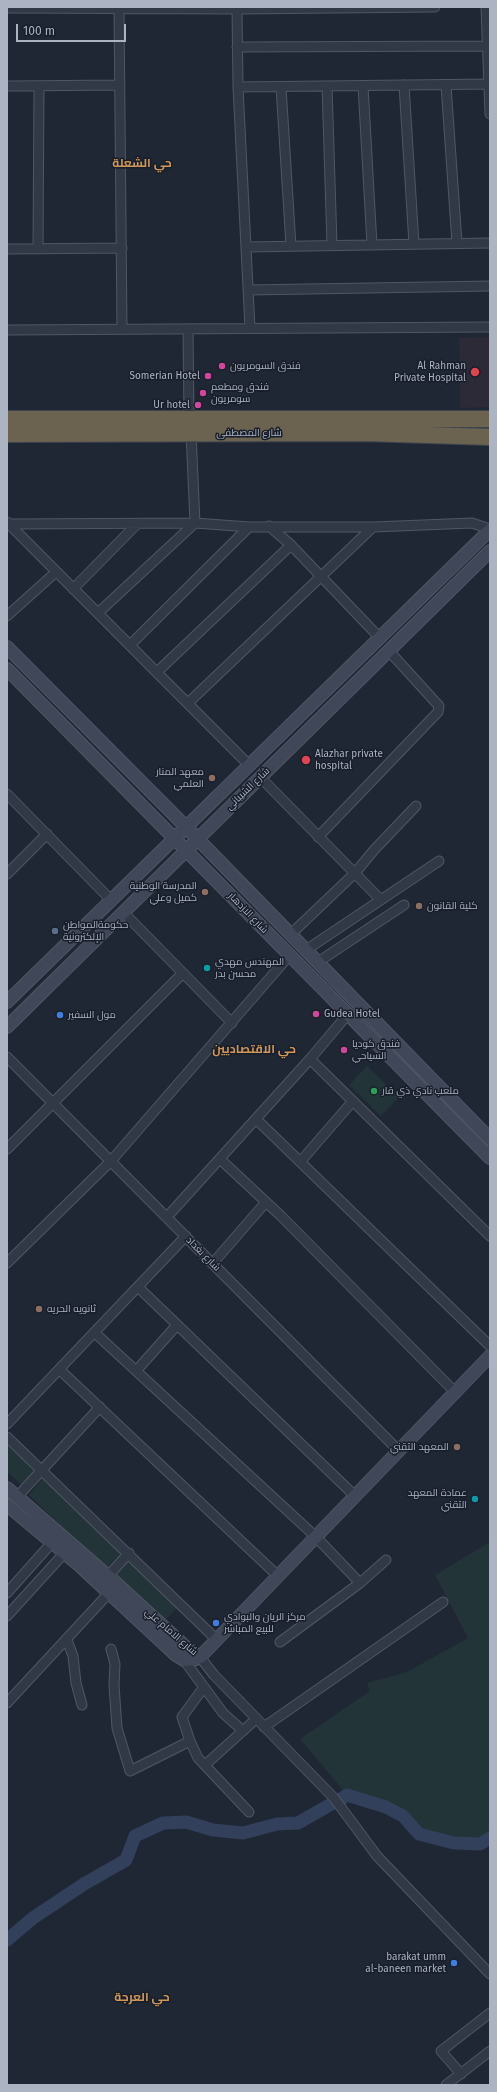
<!DOCTYPE html>
<meta charset="utf-8">
<style>
body{margin:0}
#map{position:relative;width:497px;height:2092px;overflow:hidden;background:#1f2735;font-family:"Fira Sans",sans-serif}
canvas{display:block}
.frame{position:absolute;inset:0;border:8px solid #acb3c3;pointer-events:none}
.scale{position:absolute;left:16px;top:24px;width:110px;height:18px;box-sizing:border-box;border:2px solid #acb3c3;border-top:0;padding-left:5px;font-size:12px;line-height:14px;white-space:nowrap;color:#acb3c3;-webkit-text-stroke:3px #181e2a;paint-order:stroke}
</style>
<div id="map">
<canvas width="497" height="2092"></canvas>
<div class="frame"></div>
<div class="scale">100 m</div>
</div>
<script>
const ctx = document.querySelector('canvas').getContext('2d');
ctx.lineJoin = 'round';
function fill(path, color) { ctx.fillStyle = color; ctx.fill(path, 'evenodd'); }
const toPath = rows => new Path2D(rows.map(r => 'M' + r).join(''));
function stroke(path, color, width, dash) { ctx.strokeStyle = color; ctx.lineWidth = width; ctx.lineCap = dash ? 'butt' : 'round'; ctx.setLineDash(dash || []); ctx.stroke(path); }
function label(font, color, halo, rows, align = 'center') {
  ctx.font = font + ' "Fira Sans",Cairo,sans-serif'; ctx.lineWidth = 3; ctx.setLineDash([]); ctx.textBaseline = 'middle'; ctx.strokeStyle = halo; ctx.fillStyle = color; for (const [text, x, y, turn = 0] of rows) {
    ctx.save(); ctx.translate(x, y); ctx.rotate((+turn || 0) * Math.PI / 180); ctx.textAlign = isNaN(turn) ? turn : align; if (halo) ctx.strokeText(text, 0, 0); ctx.fillText(text, 0, 0); ctx.restore();
  }
}
fill(toPath([
 [490,337,490,407,460,408,459,338]
]), '#2d2a37');
fill(toPath([
 [367,1066,399,1097,381,1116,349,1085],
 [7,1445,35,1470,22,1485,7,1472],
 [43,1478,122,1552,106,1569,29,1495],
 [490,1542,490,1838,480,1844,454,1843,419,1834,403,1816,386,1807,347,1795,300,1739,370,1691,367,1683,407,1672,468,1638,435,1575],
 [128,1560,177,1608,163,1622,115,1575]
]), '#223437');
stroke(toPath([
 [338,1801,347,1795,386,1807,403,1816,419,1834,454,1843,480,1844,490,1838],
 [7,1940,33,1918,84,1884,126,1860,135,1836,163,1823,186,1822,213,1830,243,1833,277,1824,298,1823,333,1803]
]), '#32405c', 13);
const street = toPath([
 [486,7,490,114],
 [7,8,237,9,435,7],
 [119,9,122,329],
 [237,9,238,87,250,328],
 [237,47,488,46],
 [404,85,414,244],
 [446,85,457,243],
 [7,86,120,85],
 [327,86,332,245],
 [363,86,372,245],
 [238,87,489,84],
 [281,87,291,246],
 [246,247,490,243],
 [7,249,122,248],
 [38,249,39,86],
 [248,290,490,286],
 [188,329,189,420],
 [7,330,490,327],
 [7,522,249,765],
 [9,524,195,523,249,527,373,527,472,523,490,529],
 [269,526,291,545,379,637],
 [73,589,137,524],
 [98,613,195,523,191,433],
 [7,616,56,572],
 [130,645,249,527],
 [157,672,291,545],
 [188,703,373,527],
 [260,777,380,899],
 [7,794,111,900],
 [318,837,438,712,439,706,389,651],
 [7,874,47,834],
 [123,912,232,1023],
 [291,934,355,873,374,850,416,806],
 [306,950,439,861],
 [318,962,404,905],
 [7,1057,399,1451],
 [310,1059,490,1236],
 [256,1119,490,1346],
 [7,1149,182,974],
 [220,1159,281,1216,455,1392],
 [301,1161,352,1102],
 [167,1217,310,1059,348,1014],
 [7,1263,111,1161,289,956],
 [213,1263,266,1202],
 [139,1288,355,1496],
 [95,1333,316,1537,360,1583],
 [60,1370,278,1576],
 [136,1371,177,1325],
 [7,1424,186,1236],
 [7,1437,217,1640],
 [17,1497,100,1407],
 [108,1576,129,1553],
 [7,1593,56,1538],
 [7,1616,68,1549],
 [67,1640,73,1656,76,1683,82,1705],
 [280,1642,360,1583,386,1560],
 [111,1649,115,1664,114,1685,117,1728,130,1771,190,1741],
 [200,1657,214,1675,334,1798,377,1856,490,1974],
 [184,1660,223,1713,243,1731],
 [204,1687,182,1717,190,1741,198,1758,249,1812],
 [7,1703,109,1593],
 [264,1727,443,1602],
 [205,1765,256,1719],
 [461,2074,441,2051,490,2013],
 [446,2085,490,2051]
]);
const secondary = toPath([
 [7,647,186,827,490,1139],
 [7,669,490,1158],
 [7,1002,490,530],
 [7,1027,490,551],
 [7,1488,108,1576,189,1650,200,1657],
 [7,1505,80,1566,176,1655,184,1660,196,1659,200,1657,490,1356]
]);
const highway = toPath([
 [7,419,490,419],
 [7,434,364,433,490,437]
]);
stroke(street, '#505664', 11);
stroke(secondary, '#505664', 14);
stroke(highway, '#3d4350', 18);
stroke(street, '#323946', 9);
stroke(secondary, '#404758', 12);
stroke(highway, '#6b634f', 16);
for (const [x, y, r, color] of [
 [222,366,4,"#d1479c"],
 [475,372,5,"#e0444e"],
 [208,376,4,"#d1479c"],
 [203,393,4,"#d1479c"],
 [198,405,4,"#d1479c"],
 [306,760,5,"#e0444e"],
 [212,778,4,"#8d6e63"],
 [205,892,4,"#8d6e63"],
 [419,906,4,"#8d6e63"],
 [55,931,4,"#5c6f8a"],
 [207,968,4,"#0f9aa8"],
 [316,1014,4,"#d1479c"],
 [60,1015,4,"#3f7fe0"],
 [344,1050,4,"#d1479c"],
 [374,1091,4,"#2e9e5b"],
 [39,1309,4,"#8d6e63"],
 [457,1447,4,"#8d6e63"],
 [475,1499,4,"#0f9aa8"],
 [216,1623,4,"#3f7fe0"],
 [454,1963,4,"#3f7fe0"]
]) { const dot = new Path2D(); dot.arc(x, y, r, 0, 2 * Math.PI); ctx.fillStyle = color; ctx.fill(dot); stroke(dot, '#181e2a', 1.5); }
label('10px', '#acb3c3', '#181e2a', [
 ["فندق السومريون",230,366],
 ["Al Rahman",466,366,"right"],
 ["Private Hospital",466,378,"right"],
 ["Somerian Hotel",200,376,"right"],
 ["فندق ومطعم",211,387],
 ["سومريون",211,399],
 ["Ur hotel",190,405,"right"],
 ["Alazhar private",315,754],
 ["hospital",315,766],
 ["معهد المنار",204,772,"right"],
 ["العلمي",204,784,"right"],
 ["المدرسة الوطنية",197,886,"right"],
 ["كميل وعلي",197,898,"right"],
 ["كلية القانون",427,906],
 ["حكومةالمواطن",63,925],
 ["الإلكترونية",63,937],
 ["المهندس مهدي",215,962],
 ["محسن بدر",215,974],
 ["Gudea Hotel",324,1014],
 ["مول السفير",68,1015],
 ["فندق كوديا",352,1044],
 ["السياحي",352,1056],
 ["ملعب نادي ذي قار",382,1091],
 ["ثانويه الحريه",47,1309],
 ["المعهد التقني",449,1447,"right"],
 ["عمادة المعهد",467,1493,"right"],
 ["التقني",467,1505,"right"],
 ["مركز الريان والبوادي",224,1617],
 ["للبيع المباشر",224,1629],
 ["barakat umm",446,1957,"right"],
 ["al-baneen market",446,1969,"right"]
], 'left');
label('10px', '#acb3c3', '#181e2a', [
 ["شارع المصطفى",249,433],
 ["شارع الشيباني",248,789,-44],
 ["شارع الازدهار",248,913,46],
 ["شارع بغداد",203,1254,45],
 ["شارع الامام علي",171,1632,41]
]);
label('bold 12px', '#d09759', '#181e2a', [
 ["حي الشعلة",142,164],
 ["حي الاقتصاديين",254,1050],
 ["حي العرجة",142,1998]
]);
</script>
